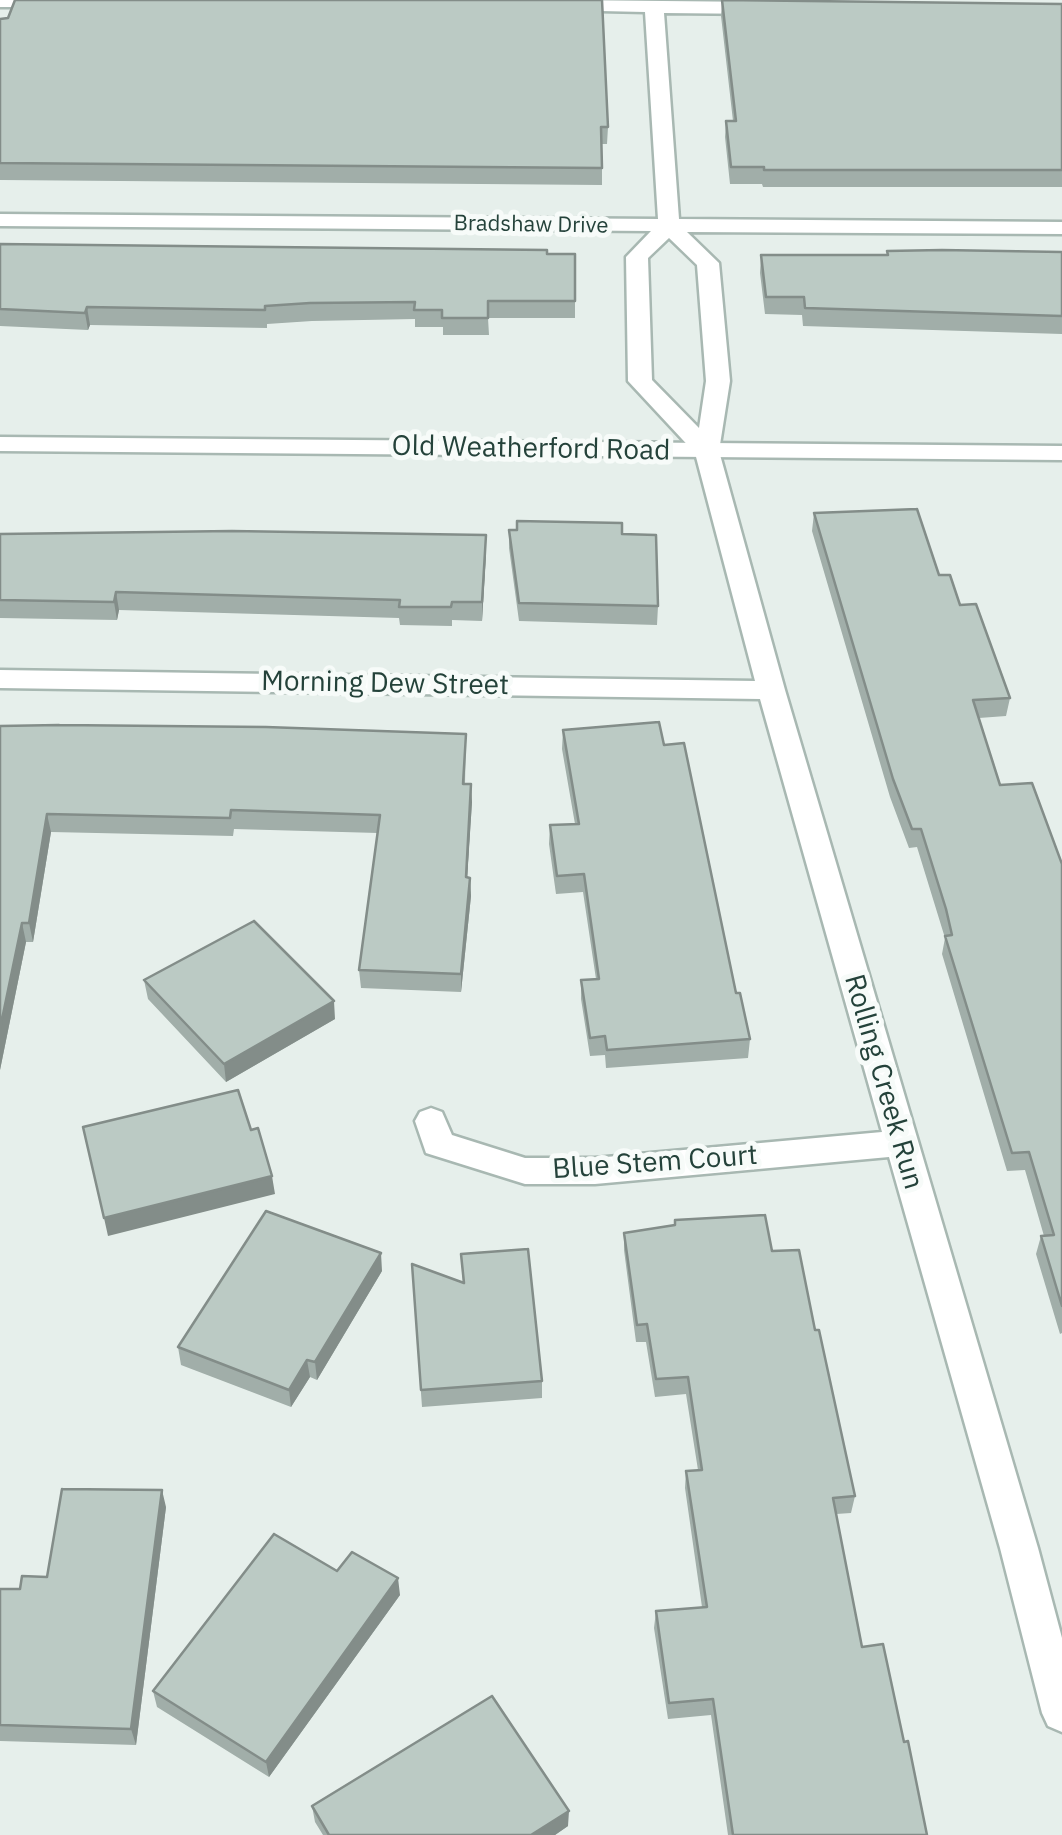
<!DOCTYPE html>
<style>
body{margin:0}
canvas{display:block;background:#e6efeb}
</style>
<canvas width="1062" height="1835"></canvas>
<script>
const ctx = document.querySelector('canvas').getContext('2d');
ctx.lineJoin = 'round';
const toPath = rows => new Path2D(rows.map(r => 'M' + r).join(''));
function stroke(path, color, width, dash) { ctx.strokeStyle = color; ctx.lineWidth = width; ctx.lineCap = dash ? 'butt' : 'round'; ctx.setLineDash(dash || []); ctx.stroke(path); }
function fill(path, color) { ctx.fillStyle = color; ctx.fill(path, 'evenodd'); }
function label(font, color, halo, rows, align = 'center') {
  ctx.font = font + ' "IBM Plex Sans",sans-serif'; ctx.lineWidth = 10; ctx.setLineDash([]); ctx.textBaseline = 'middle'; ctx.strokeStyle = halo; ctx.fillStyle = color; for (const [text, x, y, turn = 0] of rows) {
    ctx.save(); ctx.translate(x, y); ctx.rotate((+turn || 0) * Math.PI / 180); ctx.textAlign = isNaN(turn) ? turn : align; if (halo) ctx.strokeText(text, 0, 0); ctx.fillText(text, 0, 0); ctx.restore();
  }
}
const minor = toPath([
 [0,0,61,0,61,1,52,7,0,7,0,0],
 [563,0,762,2,771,8,762,14,664,13,679,219,1062,222,1062,234,687,232,719,263,730,381,719,451,785,690,1038,1548,1062,1638,1062,1732,1048,1726,1042,1713,1000,1548,889,1157,595,1184,525,1184,426,1153,415,1121,420,1112,431,1108,442,1112,452,1135,525,1158,595,1158,882,1132,760,699,0,688,0,670,755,681,695,453,628,381,626,257,651,231,0,226,0,214,658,219,645,12,556,10,554,6,563,0],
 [669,238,697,265,706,381,699,428,652,380,648,258,669,238]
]);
const tertiary = toPath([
 [0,437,1062,446,1062,460,0,451,0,437]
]);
stroke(minor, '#a8b8b2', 5);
stroke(tertiary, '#a8b8b2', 5);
fill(minor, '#fff');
fill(tertiary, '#fff');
fill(toPath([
 [722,0,1062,4,1062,187,763,187,762,184,730,184,725,137,726,121,733,121,721,16],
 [0,19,608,127,607,144,602,144,602,185,0,180],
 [0,244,575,254,575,318,488,318,489,335,443,335,443,327,415,327,415,319,312,321,267,324,267,328,90,325,88,330,0,326],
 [887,251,1062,252,1062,334,803,326,802,315,765,314,760,273,761,255,887,255],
 [814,513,939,575,960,605,1010,698,1006,716,979,718,1000,785,1062,864,1062,1333,1060,1334,1036,1254,1041,1236,1044,1236,1025,1170,1007,1171,942,954,945,938,917,847,909,848,890,797,812,531],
 [509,530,622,534,658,606,657,625,519,621,509,548],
 [0,534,486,553,482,621,452,620,452,626,400,625,399,618,119,610,117,620,0,618],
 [0,726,466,734,465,784,472,802,467,877,470,878,471,896,461,992,361,988,359,970,378,833,234,829,233,836,51,832,33,942,26,942,0,1070],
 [563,730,664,745,750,1039,748,1058,606,1068,605,1055,590,1056,581,999,581,980,596,979,583,892,556,894,549,844,550,825,575,824,562,749],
 [144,980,335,1019,226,1082,148,999],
 [624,1233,772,1251,815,1330,855,1496,851,1513,836,1514,862,1647,904,1742,927,1835,728,1835,711,1715,668,1719,654,1628,656,1611,702,1607,685,1488,686,1471,698,1470,686,1394,655,1397,646,1342,636,1342,624,1250],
 [461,1254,542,1381,542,1398,422,1407,413,1282,463,1283],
 [382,1271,317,1380,310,1377,291,1407,181,1365,178,1347],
 [166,1507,136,1745,0,1741,0,1589,20,1589,47,1577],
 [337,1571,400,1595,269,1777,157,1707,153,1691],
 [312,1806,568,1826,555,1835,323,1835,315,1822]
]), '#a1aea9');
fill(toPath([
 [87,307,90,325,88,330,85,313],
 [486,535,486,553,482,621,482,602],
 [116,592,119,610,117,620,114,602],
 [471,784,472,802,466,896,466,877],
 [47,814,51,832,33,942,29,923],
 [470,878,471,896,461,992,461,974],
 [22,923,26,942,0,1070,0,1029],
 [334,1001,335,1019,226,1082,224,1064],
 [272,1176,275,1194,108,1236,104,1218],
 [381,1253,382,1271,317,1380,315,1362],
 [307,1360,310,1377,291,1407,289,1390],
 [162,1490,166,1507,136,1745,131,1729],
 [398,1578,400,1595,269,1777,266,1762],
 [569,1811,568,1826,555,1835,531,1835]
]), '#838d89');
const building = toPath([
 [15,0,602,0,608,127,601,127,602,168,0,163,0,19,8,18,15,0],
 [722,0,1062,4,1062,170,764,170,764,167,731,167,726,121,736,121,722,0],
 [0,244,547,250,547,254,575,254,575,301,488,301,488,318,442,318,442,310,414,310,415,302,310,303,265,306,265,310,87,307,85,313,0,309,0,244],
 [942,250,1062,252,1062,316,805,308,804,297,766,297,761,255,888,255,887,251,942,250],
 [917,509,939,575,950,575,960,605,976,604,1010,698,973,700,1000,785,1032,783,1062,864,1062,1306,1041,1236,1054,1235,1029,1152,1012,1153,945,936,952,935,946,909,921,829,912,829,893,779,814,513,917,509],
 [517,521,622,523,622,534,656,535,658,606,519,603,509,530,517,530,517,521],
 [232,531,486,535,482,602,452,602,451,607,399,607,400,600,116,592,114,602,0,600,0,534,232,531],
 [659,722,664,745,684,743,736,993,740,993,750,1039,607,1050,605,1036,590,1038,581,980,599,979,584,874,557,876,550,825,579,824,563,730,659,722],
 [59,725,266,727,466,734,463,784,471,784,466,877,470,878,461,974,359,970,380,815,231,810,230,818,47,814,29,923,22,923,0,1029,0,726,59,725],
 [254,921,334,1001,224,1064,144,980,254,921],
 [238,1090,251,1130,258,1128,272,1176,104,1218,83,1127,238,1090],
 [266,1211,381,1253,315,1362,307,1360,289,1390,178,1347,266,1211],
 [765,1215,772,1251,799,1250,815,1330,819,1330,855,1496,833,1498,862,1647,883,1644,904,1742,908,1741,927,1835,733,1835,713,1699,669,1703,656,1611,707,1607,686,1471,702,1470,688,1377,656,1379,647,1324,637,1325,624,1233,675,1225,675,1220,765,1215],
 [528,1249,542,1381,421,1390,412,1264,464,1283,461,1254,528,1249],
 [62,1489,162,1490,131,1729,0,1725,0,1589,20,1589,22,1576,47,1577,62,1489],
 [274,1534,337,1571,352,1552,398,1578,266,1762,153,1691,274,1534],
 [492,1696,569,1811,531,1835,329,1835,312,1806,492,1696]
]);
fill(building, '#bbcac4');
stroke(building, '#838d89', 2.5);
label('22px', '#24423a', '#f7fbf9', [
 ["Bradshaw Drive",531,225,1]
]);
label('28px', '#24423a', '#f7fbf9', [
 ["Old Weatherford Road",531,449,1],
 ["Morning Dew Street",385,684,1],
 ["Rolling Creek Run",883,1082,74],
 ["Blue Stem Court",655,1163,-4]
]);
</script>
